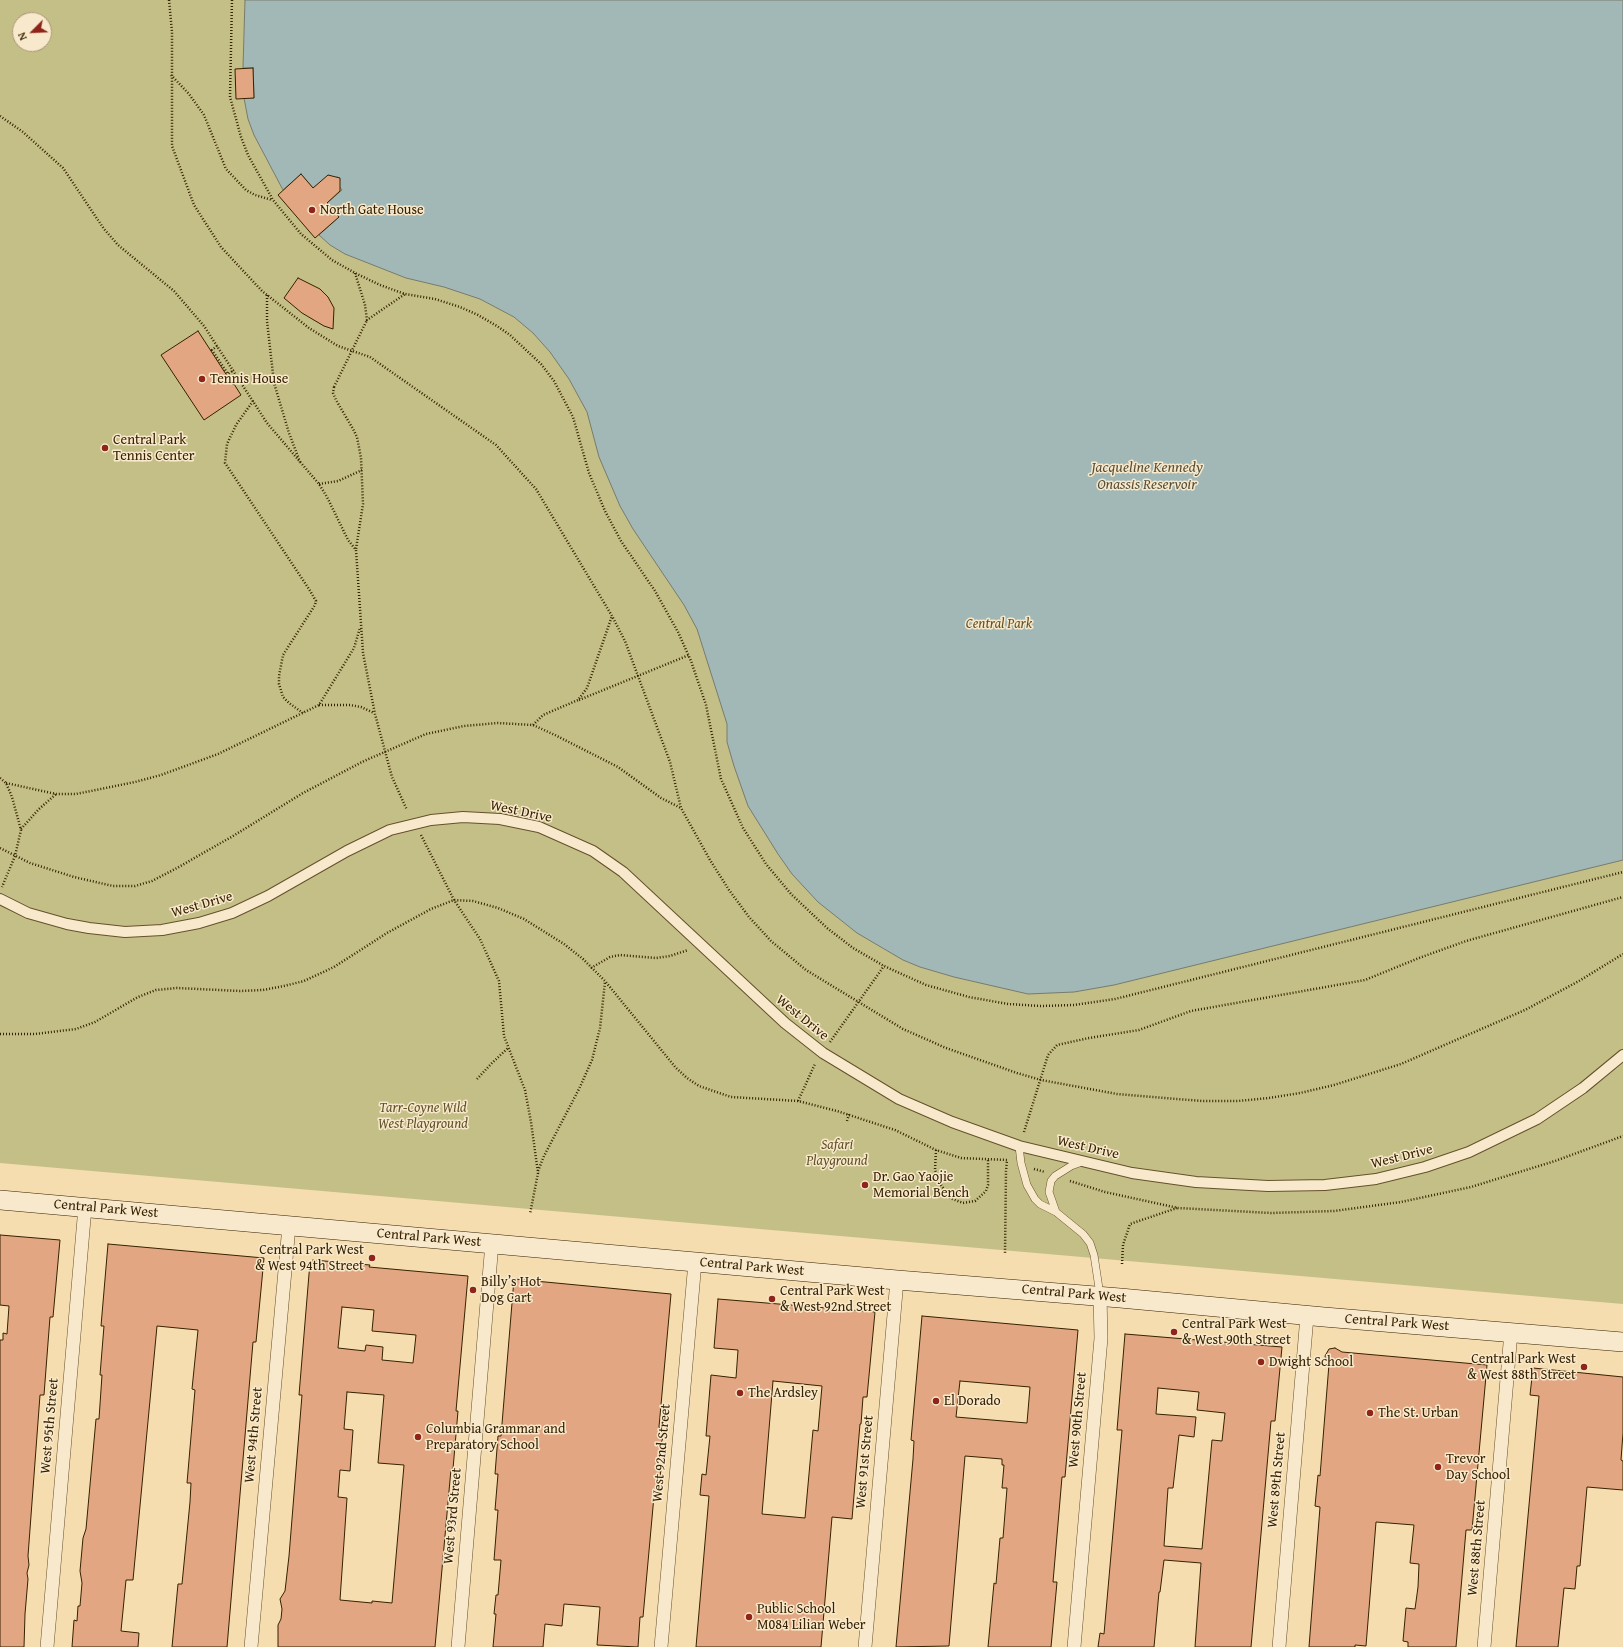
<!DOCTYPE html>
<meta charset="utf-8">
<style>
body{margin:0}
#map{position:relative;width:1623px;height:1647px;overflow:hidden;background:#f5ddb0;font-family:"Gentium Book Plus",serif}
canvas{display:block}
.north{position:absolute;left:12px;top:12px;width:40px;height:40px;box-sizing:border-box;background:#f8e9cc;border:1px solid #aa997a;border-radius:50%;rotate:246deg;font-size:11px;font-weight:700;line-height:16px;text-align:center;color:#362100}
.north::after{content:'';display:block;margin:auto;width:14px;height:18px;background:#8f2418;clip-path:polygon(50% 0,100% 100%,50% 72%,0 100%)}
</style>
<div id="map">
<canvas width="1623" height="1647"></canvas>
<div class="north">N</div>
</div>
<script>
const ctx = document.querySelector('canvas').getContext('2d');
ctx.lineJoin = 'round';
function fill(path, color) { ctx.fillStyle = color; ctx.fill(path, 'evenodd'); }
const toPath = rows => new Path2D(rows.map(r => 'M' + r).join(''));
function stroke(path, color, width, dash) { ctx.strokeStyle = color; ctx.lineWidth = width; ctx.lineCap = dash ? 'butt' : 'round'; ctx.setLineDash(dash || []); ctx.stroke(path); }
function label(font, color, halo, rows, align = 'center') {
  ctx.font = font + ' "Gentium Book Plus",serif'; ctx.lineWidth = 3; ctx.setLineDash([]); ctx.textBaseline = 'middle'; ctx.strokeStyle = halo; ctx.fillStyle = color; for (const [text, x, y, turn = 0] of rows) {
    ctx.save(); ctx.translate(x, y); ctx.rotate((+turn || 0) * Math.PI / 180); ctx.textAlign = isNaN(turn) ? turn : align; if (halo) ctx.strokeText(text, 0, 0); ctx.fillText(text, 0, 0); ctx.restore();
  }
}
fill(toPath([
 [0,0,1623,0,1623,1304,0,1163],
 [20,20,44,20,44,44,20,44]
]), '#c3bf86');
const water = toPath([
 [245,0,1623,0,1623,860,1114,985,1074,992,1028,994,954,977,920,967,903,960,857,933,818,902,792,874,778,854,748,806,734,766,727,742,727,724,697,629,684,605,633,529,620,506,599,457,587,412,569,379,550,352,533,333,514,317,480,299,444,287,406,278,345,254,330,245,319,235,339,217,327,203,342,190,338,185,340,180,338,177,333,178,329,175,313,188,301,174,283,190,254,135,248,119,244,98,254,98,253,68,243,68,245,0]
]);
fill(water, '#a2b8b7');
stroke(water, '#777c6e', 1);
const building = toPath([
 [253,68,254,98,236,99,235,69,253,68],
 [301,174,313,188,328,175,340,178,340,191,327,203,339,217,315,238,278,195,301,174],
 [298,278,320,289,328,297,334,308,333,329,324,326,302,313,284,298,298,278],
 [198,331,233,385,234,384,241,395,204,420,161,355,198,331],
 [0,1235,60,1240,53,1317,50,1317,44,1395,40,1395,28,1556,29,1565,27,1573,28,1579,25,1614,24,1647,0,1647,0,1340,3,1340,3,1333,7,1334,9,1306,0,1305,0,1235],
 [108,1244,264,1258,256,1342,253,1342,227,1647,172,1647,178,1584,182,1584,190,1502,191,1483,187,1483,195,1390,192,1389,198,1330,157,1326,133,1580,126,1580,121,1631,139,1633,138,1647,72,1647,74,1620,77,1621,78,1606,80,1606,82,1583,80,1571,83,1538,86,1529,96,1419,99,1419,102,1375,100,1375,104,1326,101,1326,108,1244],
 [313,1260,370,1265,369,1267,468,1276,456,1411,458,1411,453,1469,451,1469,435,1647,278,1647,278,1625,281,1619,282,1609,280,1599,285,1591,289,1556,302,1395,299,1395,310,1262,312,1263,313,1260],
 [342,1307,374,1310,372,1331,416,1335,413,1363,382,1360,383,1347,366,1345,365,1351,338,1348,342,1307],
 [347,1392,384,1395,378,1463,404,1465,392,1603,372,1601,372,1603,340,1600,347,1498,338,1497,340,1470,350,1471,353,1430,344,1429,347,1392],
 [514,1279,671,1294,659,1427,664,1435,660,1446,662,1454,658,1463,661,1470,660,1476,657,1480,660,1490,654,1496,643,1617,640,1617,638,1647,597,1645,600,1607,564,1604,562,1626,545,1624,543,1647,493,1647,496,1614,494,1614,496,1595,498,1595,501,1560,494,1560,498,1510,495,1510,498,1474,495,1474,498,1436,501,1436,514,1279],
 [718,1299,875,1312,867,1397,863,1397,861,1424,860,1424,852,1519,832,1517,821,1647,696,1647,709,1496,700,1495,702,1474,706,1475,710,1436,706,1436,711,1375,736,1378,738,1350,714,1348,718,1299],
 [773,1381,822,1386,818,1431,813,1430,805,1518,762,1514,773,1381],
 [922,1316,1078,1330,1065,1477,1062,1477,1053,1582,1057,1582,1051,1647,988,1647,994,1583,996,1584,1000,1538,1003,1538,1007,1488,1002,1488,1004,1465,1002,1465,1002,1459,965,1456,949,1646,896,1647,913,1459,914,1441,911,1440,922,1316],
 [960,1381,1030,1387,1027,1423,956,1417,960,1381],
 [1125,1334,1282,1347,1275,1421,1271,1421,1251,1647,1195,1647,1201,1563,1164,1560,1160,1592,1159,1592,1154,1647,1098,1647,1100,1633,1104,1634,1122,1430,1117,1430,1125,1334],
 [1158,1388,1199,1392,1197,1410,1225,1413,1222,1441,1212,1440,1202,1549,1164,1546,1168,1488,1173,1488,1179,1435,1194,1437,1196,1417,1156,1414,1158,1388],
 [1335,1348,1342,1352,1487,1365,1472,1530,1466,1530,1456,1647,1408,1647,1408,1642,1403,1641,1406,1608,1415,1609,1418,1587,1419,1564,1410,1563,1414,1525,1376,1522,1366,1646,1355,1645,1355,1647,1309,1647,1320,1507,1315,1506,1318,1475,1320,1476,1329,1364,1326,1361,1325,1356,1329,1349,1335,1348],
 [1533,1368,1623,1377,1623,1433,1621,1460,1623,1461,1623,1490,1587,1487,1580,1566,1577,1566,1575,1589,1564,1588,1558,1647,1516,1647,1539,1396,1530,1395,1533,1368]
]);
fill(building, '#e2a782');
stroke(building, '#362100', 1);
const service = toPath([
 [1019,1146,1021,1163,1027,1185,1035,1199,1040,1204,1056,1212,1083,1234,1090,1243,1094,1255,1100,1295],
 [1056,1212,1049,1192,1051,1181,1055,1176,1071,1166,1082,1162]
]);
const pedestrian = toPath([
 [0,899,28,913,67,924,89,928,125,932,162,930,199,923,232,913,268,896,347,851,390,830,431,820,463,817,500,819,539,827,593,851,623,872,785,1023,823,1053,899,1099,952,1122,1019,1146,1132,1173,1196,1182,1268,1186,1325,1185,1376,1179,1425,1167,1469,1152,1537,1119,1583,1088,1623,1055]
]);
const minor = toPath([
 [47,1647,85,1207],
 [251,1647,289,1226],
 [458,1647,492,1243],
 [661,1647,695,1262],
 [865,1647,897,1280],
 [1074,1647,1101,1338,1100,1296],
 [1279,1647,1307,1316],
 [1484,1647,1511,1332]
]);
const secondary = toPath([
 [0,1200,897,1280,1120,1298,1324,1317,1623,1342]
]);
stroke(service, '#66502c', 8);
stroke(pedestrian, '#66502c', 12);
stroke(minor, '#66502c', 14);
stroke(secondary, '#362100', 20);
stroke(toPath([
 [169,0,172,32,172,146,194,205,221,247,262,291,309,328,338,346,370,357,496,445,536,489,612,616,625,641,670,762,681,808,710,860,729,890,749,917,771,941,806,970,903,1029,946,1048,1017,1073,1041,1080,1117,1094,1202,1101,1238,1101,1269,1098,1300,1093,1334,1085,1401,1064,1525,1010,1579,981,1623,954],
 [232,0,230,97,241,137,248,155,273,200,301,234,332,260,355,273,380,285,405,294,435,299,460,307,478,315,497,326,510,335,541,364,554,381,573,417,589,473,605,511,621,541,655,591,678,632,691,661,706,705,721,779,743,828,766,864,791,894,827,928,853,948,884,966,926,985,969,997,1008,1004,1041,1006,1074,1005,1115,999,1623,872],
 [171,75,189,94,204,115,226,169,246,190,255,195,272,200],
 [0,116,23,132,63,168,104,229,118,245,174,291,204,326,267,423,319,484,327,497,348,540,356,550,363,653,375,714,392,777,407,810],
 [355,273,365,305,367,320,405,294],
 [267,295,267,321,274,383,289,433,300,462],
 [217,346,212,350,228,374,234,370],
 [334,387,333,393,336,400,353,429,357,437,361,458,363,504,356,549],
 [253,401,236,425,227,444,225,463,309,589,316,601,315,605,283,655,279,676,279,684,283,697,289,703,303,713],
 [319,484,338,481,362,470],
 [579,700,689,655],
 [319,705,350,705,361,707,374,713],
 [533,725,543,715,578,700,587,688,612,616],
 [0,778,6,783,12,797,21,830,15,856,2,887],
 [6,783,56,794,76,794,135,782,161,775,218,754,319,705,354,648,360,628],
 [21,829,39,809,56,794],
 [421,835,454,900,480,939,499,981,504,1036,525,1090,531,1122,538,1173,530,1214],
 [0,848,30,863,74,877,113,886,135,886,152,881,177,868,233,836,303,793,364,761,426,734,464,726,498,723,533,725,555,735,618,767,661,798,681,808],
 [591,968,610,957,620,955,656,958,670,956,688,950],
 [0,1034,35,1034,76,1029,95,1022,138,997,156,990,177,988,240,991,263,990,284,986,304,981,334,967,387,933,431,909,454,900,473,901,498,908,524,919,564,944,583,959,605,981,676,1068,687,1078,699,1086,731,1097,798,1101,837,1111,895,1130,936,1150,961,1158,1007,1160,1006,1171,1005,1254],
 [830,1042,884,966],
 [477,1079,492,1063,508,1048],
 [798,1101,815,1064],
 [847,1121,849,1114],
 [1024,1132,1048,1055,1057,1045,1089,1038,1139,1030,1191,1011,1365,980,1419,958,1466,941,1623,897],
 [936,1150,935,1170,941,1185,950,1198,963,1203,975,1201,986,1191,988,1185,988,1160],
 [1034,1169,1045,1172],
 [538,1171,544,1156,579,1089,592,1060,600,1028,605,982],
 [1070,1181,1105,1192,1178,1208,1271,1213,1334,1211,1401,1202,1471,1187,1555,1161,1623,1136],
 [1122,1264,1123,1245,1130,1224,1177,1208]
]), '#362100', 2.5, [1, 2]);
stroke(service, '#f8e9cc', 7);
stroke(pedestrian, '#f8e9cc', 10);
stroke(minor, '#f8e9cc', 13);
stroke(secondary, '#f8e9cc', 19);
stroke(toPath([
 [334,387,367,320]
]), '#362100', 2.5, [1, 2]);
for (const [x, y, r, color] of [
 [312,210,4,"#8f2418"],
 [202,379,4,"#8f2418"],
 [105,448,4,"#8f2418"],
 [865,1185,4,"#8f2418"],
 [372,1258,4,"#8f2418"],
 [473,1290,4,"#8f2418"],
 [772,1299,4,"#8f2418"],
 [1174,1332,4,"#8f2418"],
 [1261,1362,4,"#8f2418"],
 [1584,1367,4,"#8f2418"],
 [740,1393,4,"#8f2418"],
 [936,1401,4,"#8f2418"],
 [1370,1413,4,"#8f2418"],
 [418,1437,4,"#8f2418"],
 [1438,1467,4,"#8f2418"],
 [749,1617,4,"#8f2418"]
]) { const dot = new Path2D(); dot.arc(x, y, r, 0, 2 * Math.PI); ctx.fillStyle = color; ctx.fill(dot); stroke(dot, '#f8e9cc', 1.5); }
label('14px', '#362100', '#f8e9cc', [
 ["North Gate House",320,210],
 ["Tennis House",210,379],
 ["Central Park",113,440],
 ["Tennis Center",113,456],
 ["Dr. Gao Yaojie",873,1177],
 ["Memorial Bench",873,1193],
 ["Central Park West",364,1250,"right"],
 ["& West 94th Street",364,1266,"right"],
 ["Billy’s Hot",481,1282],
 ["Dog Cart",481,1298],
 ["Central Park West",780,1291],
 ["& West 92nd Street",780,1307],
 ["Central Park West",1182,1324],
 ["& West 90th Street",1182,1340],
 ["Central Park West",1576,1359,"right"],
 ["& West 88th Street",1576,1375,"right"],
 ["Dwight School",1269,1362],
 ["The Ardsley",748,1393],
 ["El Dorado",944,1401],
 ["The St. Urban",1378,1413],
 ["Columbia Grammar and",426,1429],
 ["Preparatory School",426,1445],
 ["Trevor",1446,1459],
 ["Day School",1446,1475],
 ["Public School",757,1609],
 ["M084 Lilian Weber",757,1625]
], 'left');
label('italic 14px', '#605028', '#f8e9cc', [
 ["Central Park",999,624],
 ["Tarr-Coyne Wild",423,1108],
 ["West Playground",423,1124],
 ["Safari",837,1145],
 ["Playground",837,1161]
]);
label('14px', '#362100', '#f8e9cc', [
 ["West Drive",521,812,12],
 ["West Drive",202,905,-16],
 ["West Drive",802,1018,39],
 ["West Drive",1088,1148,13],
 ["West Drive",1402,1157,-14],
 ["Central Park West",106,1209,5],
 ["Central Park West",429,1238,5],
 ["Central Park West",752,1267,5],
 ["Central Park West",1074,1294,5],
 ["Central Park West",1397,1323,4],
 ["West 90th Street",1078,1420,-85],
 ["West 95th Street",50,1426,-85],
 ["West 94th Street",254,1435,-85],
 ["West 92nd Street",662,1453,-85],
 ["West 91st Street",865,1462,-85],
 ["West 89th Street",1277,1480,-85],
 ["West 93rd Street",453,1516,-85],
 ["West 88th Street",1477,1548,-85]
]);
label('italic 15px', '#564e37', '#f8e9cc', [
 ["Jacqueline Kennedy",1147,468],
 ["Onassis Reservoir",1147,485]
]);
</script>
